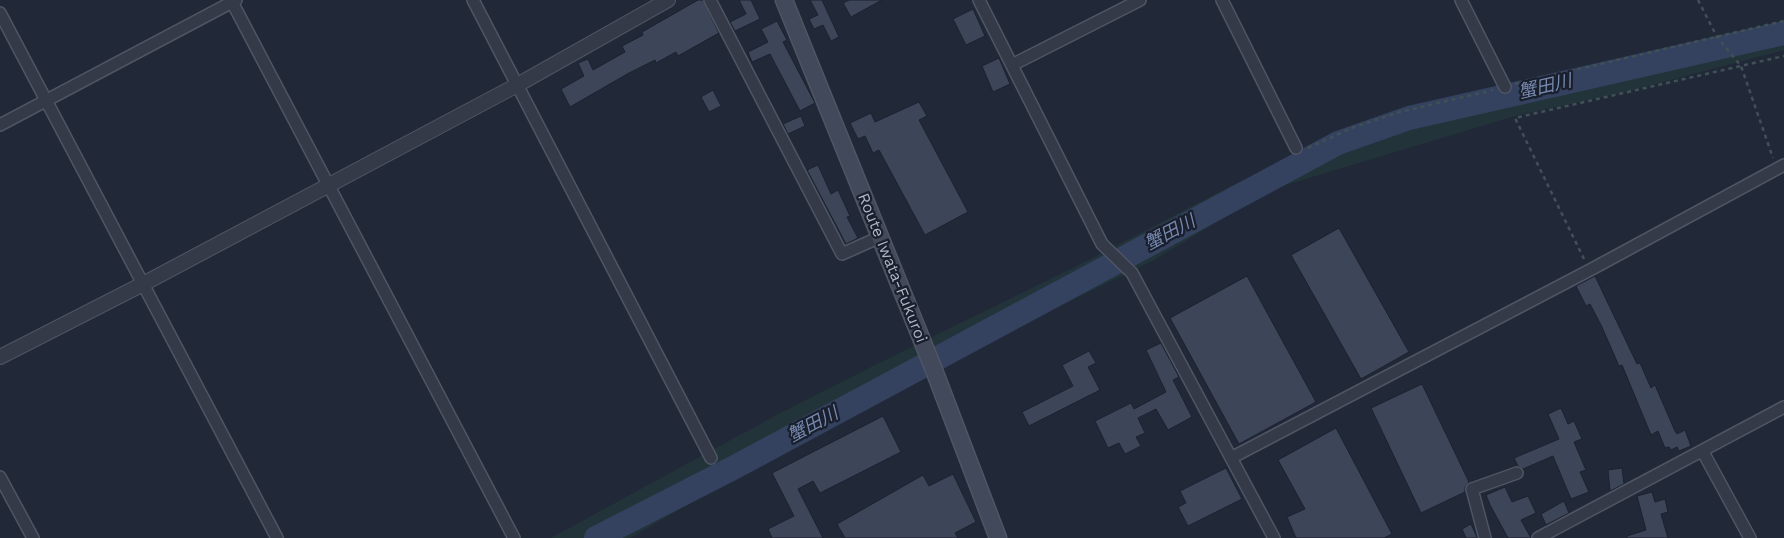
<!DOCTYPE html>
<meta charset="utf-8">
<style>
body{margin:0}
canvas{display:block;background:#212838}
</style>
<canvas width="1784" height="538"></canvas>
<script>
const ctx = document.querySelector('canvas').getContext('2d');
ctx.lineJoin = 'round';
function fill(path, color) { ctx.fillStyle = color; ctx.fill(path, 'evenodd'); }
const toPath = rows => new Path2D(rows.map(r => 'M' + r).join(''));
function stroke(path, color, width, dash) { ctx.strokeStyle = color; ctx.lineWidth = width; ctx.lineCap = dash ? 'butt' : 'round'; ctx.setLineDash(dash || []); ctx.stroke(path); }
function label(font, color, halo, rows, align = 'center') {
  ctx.font = font + ' "Work Sans","Noto Sans JP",sans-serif'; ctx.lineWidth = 4.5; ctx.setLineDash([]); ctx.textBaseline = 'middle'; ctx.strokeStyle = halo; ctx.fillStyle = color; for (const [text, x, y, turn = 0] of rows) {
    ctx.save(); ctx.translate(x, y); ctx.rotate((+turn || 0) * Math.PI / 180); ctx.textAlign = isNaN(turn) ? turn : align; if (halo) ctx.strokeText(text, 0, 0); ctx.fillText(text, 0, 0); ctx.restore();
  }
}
fill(toPath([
 [1784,21,1784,50,1621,93,1518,115,1272,189,1152,261,876,396,630,538,551,538,773,417,873,366,1075,267,1231,186,1357,126,1594,66,1690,46]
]), '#223439');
stroke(toPath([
 [596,538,733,468,1338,143,1409,118,1784,33]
]), '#34415f', 24);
const building = toPath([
 [698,0,703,0,719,33,678,56,676,52,656,63,655,60,629,73,570,107,561,89,584,76,578,63,588,59,593,70,625,52,622,46,643,35,642,32,698,0],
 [739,0,751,0,760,19,735,31,730,22,746,14,739,0],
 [810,0,822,0,839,37,831,41,823,25,814,29,809,19,818,15,810,0],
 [849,0,882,0,851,17,843,3,849,0],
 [973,9,985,36,966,45,953,19,973,9],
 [777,21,787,40,783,42,815,103,800,111,770,54,752,62,748,52,768,42,761,29,777,21],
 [999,58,1010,84,993,92,982,66,999,58],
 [713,90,721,106,709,112,701,97,713,90],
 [919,102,927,116,919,120,968,212,925,235,879,150,873,153,865,136,858,139,850,123,871,113,875,122,919,102],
 [801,116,805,126,788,134,783,124,801,116],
 [818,165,831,194,838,190,850,216,847,217,858,238,846,244,807,170,818,165],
 [1339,228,1409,352,1361,379,1291,255,1339,228],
 [1247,276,1316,402,1239,444,1170,318,1247,276],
 [1595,276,1637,364,1640,363,1651,388,1655,385,1675,431,1677,434,1685,430,1691,446,1679,451,1677,447,1671,450,1669,447,1665,448,1658,431,1651,435,1622,365,1619,366,1601,325,1590,304,1586,306,1576,286,1595,276],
 [1161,343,1179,377,1173,380,1192,417,1168,430,1156,409,1138,418,1145,433,1136,437,1141,446,1125,454,1119,443,1108,448,1095,421,1131,403,1134,409,1166,392,1146,350,1161,343],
 [1089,351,1096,363,1088,367,1100,390,1029,426,1022,412,1073,386,1062,365,1089,351],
 [1422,384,1469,482,1465,487,1465,492,1421,513,1371,408,1422,384],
 [1561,408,1568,424,1574,421,1582,439,1574,442,1586,470,1580,472,1589,492,1571,499,1553,456,1523,469,1518,466,1514,458,1559,439,1548,414,1561,408],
 [883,416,901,452,820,493,813,481,798,489,823,538,772,538,768,529,794,516,772,473,883,416],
 [1336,428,1392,534,1384,538,1296,538,1287,517,1305,509,1278,460,1336,428],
 [1226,468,1242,499,1188,526,1178,507,1186,503,1180,491,1226,468],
 [1622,468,1624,484,1610,491,1608,470,1622,468],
 [953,474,976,522,955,533,958,538,845,538,837,524,923,475,929,486,953,474],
 [1505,487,1512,502,1528,496,1536,513,1521,520,1531,538,1508,538,1490,505,1486,495,1505,487],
 [1652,492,1655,502,1665,499,1668,512,1661,514,1668,538,1627,538,1627,536,1646,530,1637,496,1652,492],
 [1564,501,1569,513,1546,525,1541,514,1564,501],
 [1471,524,1477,537,1477,538,1466,538,1462,529,1471,524]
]);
fill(building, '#3d4558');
stroke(building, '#1c212f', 1);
const minor = toPath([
 [231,0,514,538],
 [473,0,711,458],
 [710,0,842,254,880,237],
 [979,0,1102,244,1132,273,1274,538],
 [1222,0,1296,148],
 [1461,0,1505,87],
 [0,13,277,538],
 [1012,65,1140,0],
 [0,125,236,0],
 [1703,452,1750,538],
 [1231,458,1590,270,1784,165],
 [0,477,33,538],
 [1485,538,1472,489,1517,473],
 [1538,538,1784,407]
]);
const tertiary = toPath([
 [0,357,143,284,519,84,668,0]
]);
const secondary = toPath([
 [784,0,934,370,998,538]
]);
stroke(minor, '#4e5563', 14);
stroke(tertiary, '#4e5563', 16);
stroke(secondary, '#4e5563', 19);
stroke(toPath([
 [1698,0,1717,37,1741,66,1773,158],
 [1515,84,1784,21],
 [1308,148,1354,127,1400,112,1493,90],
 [1584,259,1515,118,1784,56]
]), '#405156', 2.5, [4, 4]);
stroke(minor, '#343a48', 11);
stroke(tertiary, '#343a48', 14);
stroke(secondary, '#42495b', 16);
label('16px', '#aeb5c5', '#1a1f2d', [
 ["Route Iwata-Fukuroi",892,268,68]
]);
label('italic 18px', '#7688ad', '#1a1f2d', [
 ["蟹田川",1545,87,-13],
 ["蟹田川",1170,233,-28],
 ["蟹田川",813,425,-28]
]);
</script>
